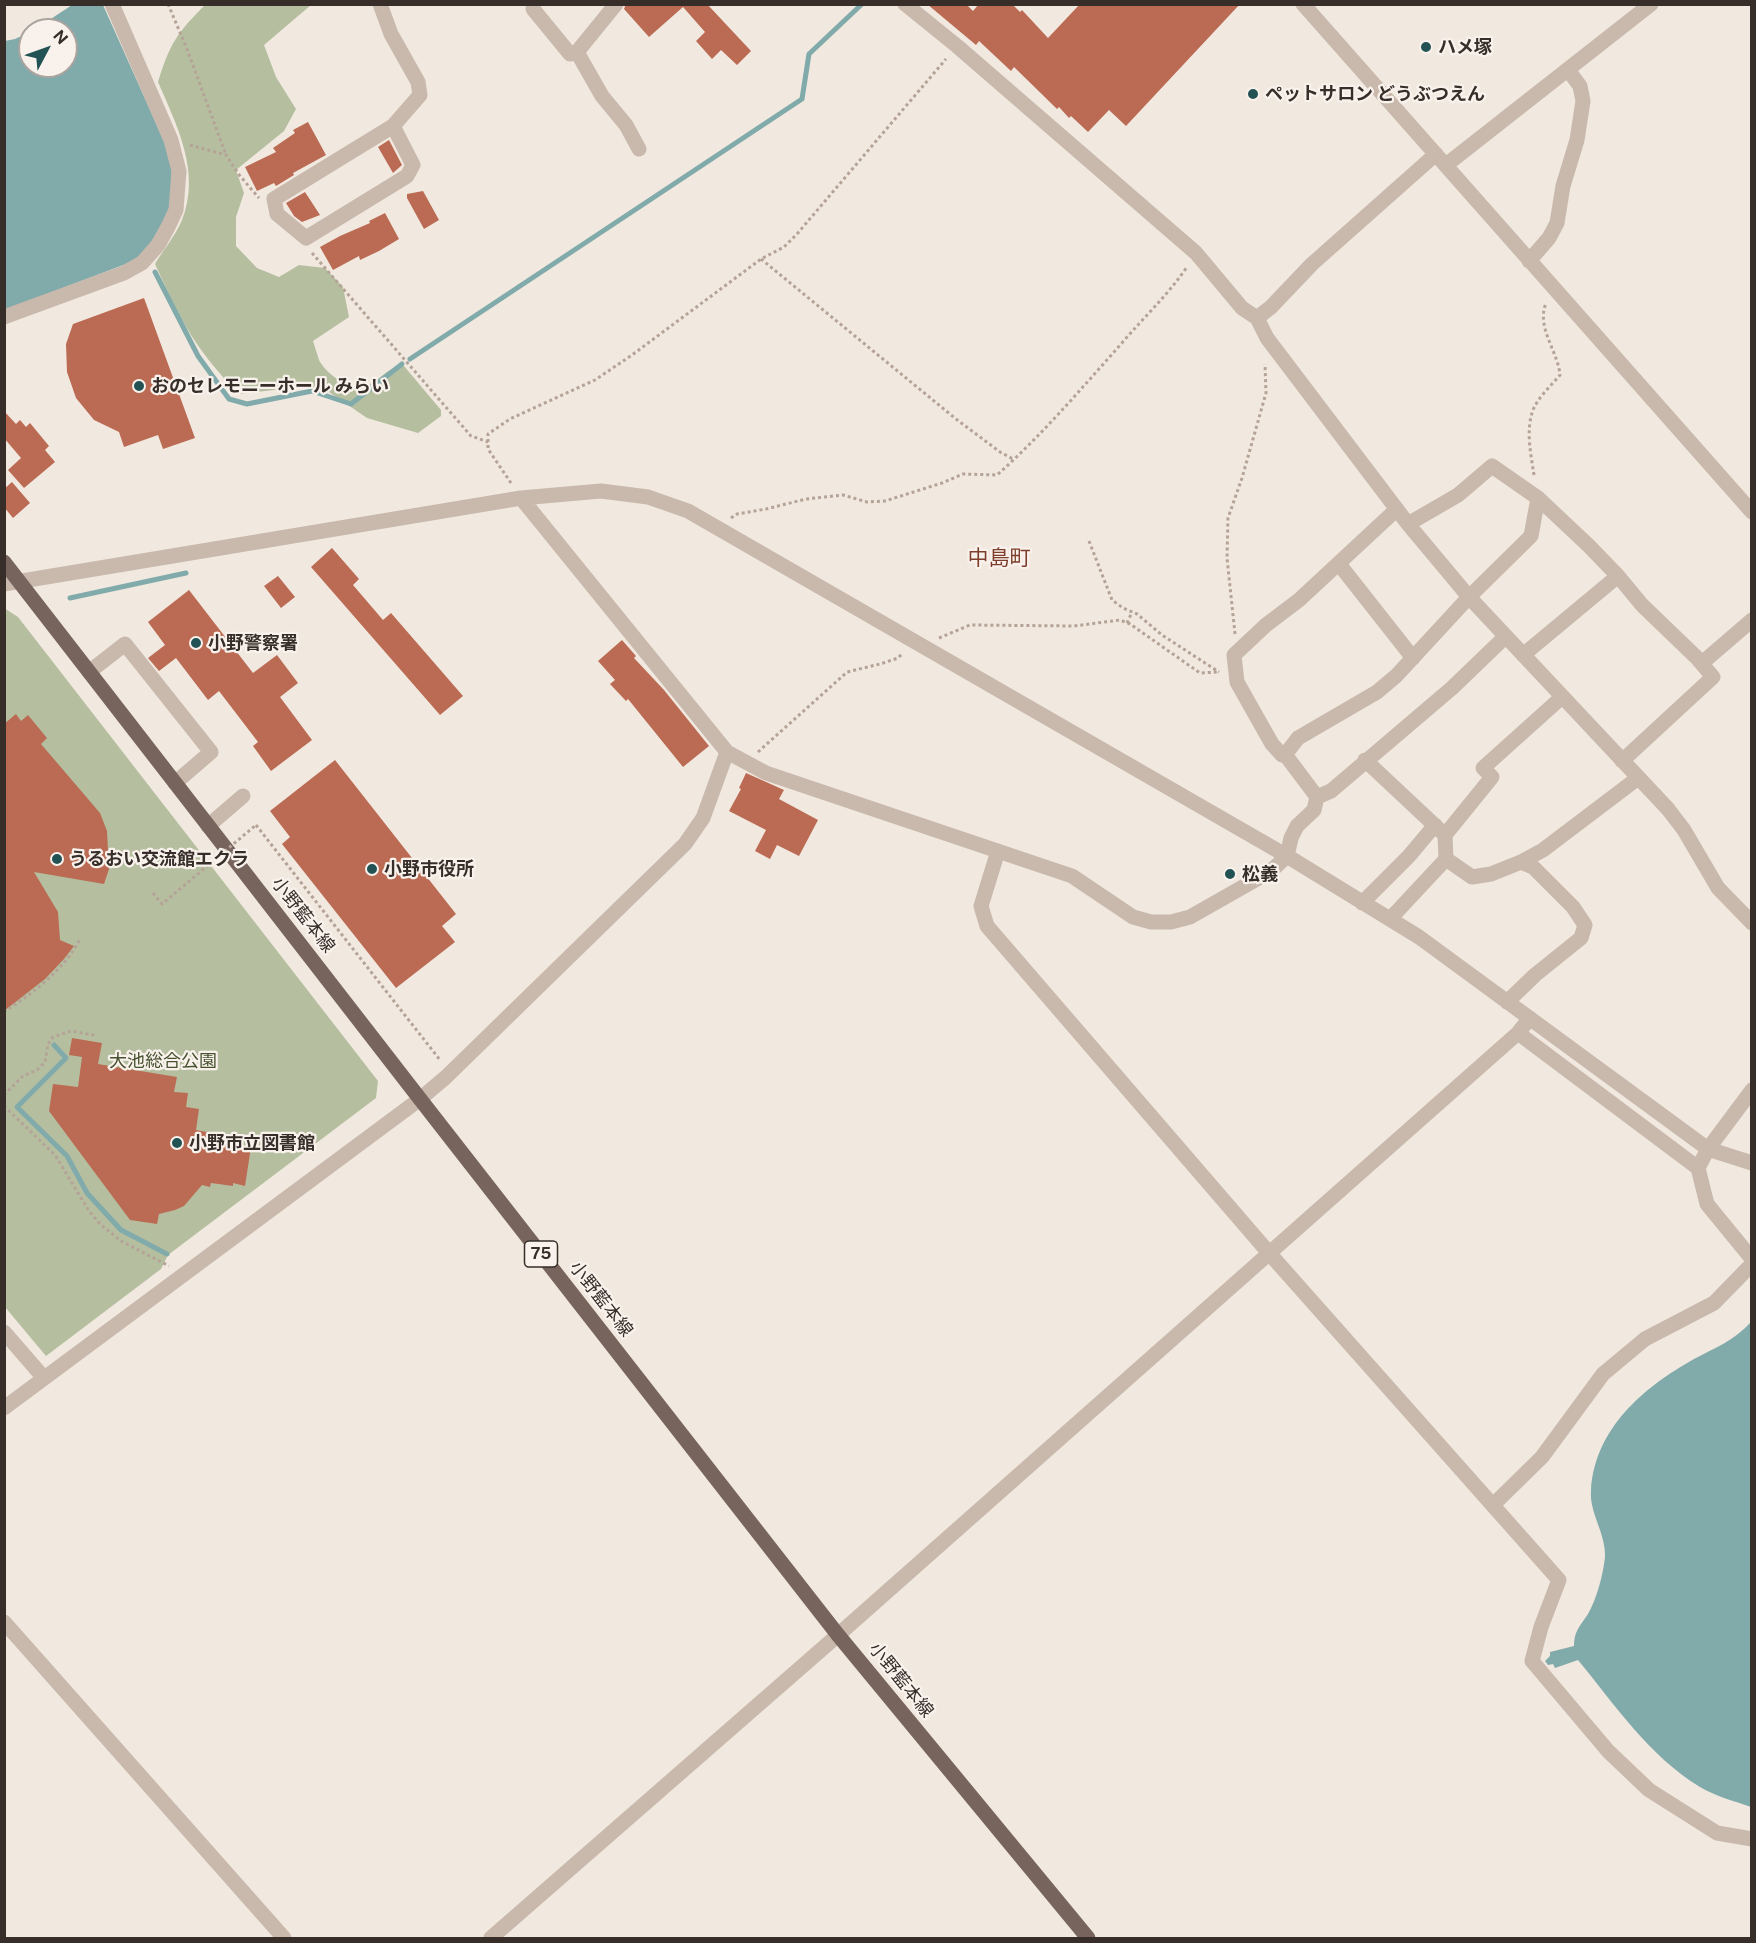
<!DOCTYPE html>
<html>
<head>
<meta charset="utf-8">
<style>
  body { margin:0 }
  #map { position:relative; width:1756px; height:1943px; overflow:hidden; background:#f1e8df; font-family:"Public Sans",sans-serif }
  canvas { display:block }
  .frame { position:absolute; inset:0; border:6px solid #372e2a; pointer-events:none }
  .north { position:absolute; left:18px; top:18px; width:60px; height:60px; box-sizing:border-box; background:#f9f2ec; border:2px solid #aba49e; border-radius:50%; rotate:49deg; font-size:16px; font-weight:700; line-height:24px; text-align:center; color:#372e2a }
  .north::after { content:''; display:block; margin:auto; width:21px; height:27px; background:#235255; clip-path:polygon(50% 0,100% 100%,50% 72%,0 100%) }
</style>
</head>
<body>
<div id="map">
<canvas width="1756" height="1943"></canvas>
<div class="frame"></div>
<div class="north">N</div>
</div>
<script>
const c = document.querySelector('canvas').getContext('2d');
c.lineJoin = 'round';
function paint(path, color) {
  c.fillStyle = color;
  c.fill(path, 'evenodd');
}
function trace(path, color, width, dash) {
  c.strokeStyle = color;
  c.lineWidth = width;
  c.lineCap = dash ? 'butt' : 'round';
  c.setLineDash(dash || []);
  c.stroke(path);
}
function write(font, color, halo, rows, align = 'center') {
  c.font = font + ' "Public Sans","Noto Sans JP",sans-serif';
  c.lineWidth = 4.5;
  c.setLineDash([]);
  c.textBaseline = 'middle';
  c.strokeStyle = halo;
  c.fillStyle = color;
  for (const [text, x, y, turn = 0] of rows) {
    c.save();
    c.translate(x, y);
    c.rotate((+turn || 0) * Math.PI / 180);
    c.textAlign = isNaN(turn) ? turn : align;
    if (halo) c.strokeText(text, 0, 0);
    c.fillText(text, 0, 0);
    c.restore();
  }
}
const green = new Path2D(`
  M 205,5 L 311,5 L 264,45 L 276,77 L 296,109 L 284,131 L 236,170 L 244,193 L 236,217 L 236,246 L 257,268 L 279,277 L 299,265 L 325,268 L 343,287 L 349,317 L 313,341 C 315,347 317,354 319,360 C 327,375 350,391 367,385 C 382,380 386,367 404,366 L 441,410 L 441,416 L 418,433 L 367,418 L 329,392 L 309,386 L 238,394 C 222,376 204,356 191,335 C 177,312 166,288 155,264 C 163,250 176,235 182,220 C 201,172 177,126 158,82 C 170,43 177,33 205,5 Z
  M 4,608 L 18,617 L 378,1081 L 376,1098 L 168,1255 L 161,1269 L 46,1356 L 5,1307 Z`);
const water = new Path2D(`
  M 72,5 L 103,5 L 172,159 L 171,209 L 158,232 L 139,259 L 5,310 L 5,41 L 15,39 L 30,32 L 30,66 L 66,66 L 66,30 L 34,30 Z
  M 1751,1322 L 1751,1807 C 1734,1801 1715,1796 1700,1787 C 1649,1756 1615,1705 1578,1660 L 1555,1668 L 1553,1664 L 1548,1665 L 1545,1661 L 1550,1656 L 1550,1652 L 1574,1646 C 1574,1631 1580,1626 1588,1614 C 1597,1598 1603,1575 1605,1557 C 1606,1533 1589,1513 1591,1490 C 1595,1428 1644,1387 1694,1359 C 1715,1348 1735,1340 1751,1322 Z`);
const stream = new Path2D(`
  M 155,272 L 198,356 L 229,399 L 247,404 L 312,391 L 351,404 L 402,364
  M 410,359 L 802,99 L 809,54 L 862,4
  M 70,598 L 186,573
  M 54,1045 L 66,1058 L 17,1107 L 67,1156 L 87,1193 L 121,1230 L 167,1254`);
const building = new Path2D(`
  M 626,4 L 707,4 L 751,51 L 737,65 L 721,50 L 712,59 L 696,41 L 705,32 L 683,7 L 649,37 L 624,9 Z
  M 927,4 L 966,4 L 973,11 L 979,4 L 1012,4 L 1020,12 L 1022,10 L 1048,38 L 1080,4 L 1240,4 L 1126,126 L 1109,110 L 1088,132 L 1071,116 L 1069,118 L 1059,107 L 1057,109 L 1014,67 L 1011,71 L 979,41 L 976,45 Z
  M 308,122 L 326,155 L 293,173 L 294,175 L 276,186 L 274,183 L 257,191 L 245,167 L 276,152 L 273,148 L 295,133 L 293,130 Z
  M 389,140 L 402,165 L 393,173 L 378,147 Z
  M 423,191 L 439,220 L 424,229 L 407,198 L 407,194 Z
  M 305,192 L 320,215 L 302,222 L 294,216 L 286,203 Z
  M 385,213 L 399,239 L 379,251 L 360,260 L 359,256 L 333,270 L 320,247 L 340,236 L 370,223 L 369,221 Z
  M 144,298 L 195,438 L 163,449 L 158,435 L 124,447 L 119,432 L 94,420 L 76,398 L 67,372 L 66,344 L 73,324 Z
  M 4,411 L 16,424 L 20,420 L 26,427 L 30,423 L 49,446 L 45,450 L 55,462 L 24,488 L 8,470 L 21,458 L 4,438 Z
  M 12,482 L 30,503 L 13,518 L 4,507 L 4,489 Z
  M 332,548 L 359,579 L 353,585 L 383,620 L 391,613 L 463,696 L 440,715 L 311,567 Z
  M 278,576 L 295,597 L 281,608 L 264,586 Z
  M 189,590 L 253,673 L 277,655 L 298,683 L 280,697 L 312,740 L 271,771 L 253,746 L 258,742 L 219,691 L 208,700 L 176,658 L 159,671 L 148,658 L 165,645 L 148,622 Z
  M 622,640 L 636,656 L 634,658 L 664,690 L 709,746 L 683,767 L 628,699 L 626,701 L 610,684 L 615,680 L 598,661 Z
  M 16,714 L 21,721 L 28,715 L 47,738 L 41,744 L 100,813 L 107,831 L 109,869 L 104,884 L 34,872 L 58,912 L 60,940 L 74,946 L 64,959 L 45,979 L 4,1011 L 4,724 Z
  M 335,760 L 456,914 L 442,926 L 455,942 L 396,988 L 282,844 L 290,837 L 270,811 Z
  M 746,773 L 784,790 L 779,799 L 818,820 L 799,856 L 777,845 L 770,859 L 755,851 L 766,830 L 729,811 L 741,789 L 739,788 Z
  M 72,1038 L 102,1043 L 98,1064 L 177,1077 L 174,1092 L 188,1093 L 186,1107 L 199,1109 L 196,1130 L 218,1134 L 217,1141 L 251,1147 L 245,1186 L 233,1183 L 233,1186 L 211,1183 L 210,1187 L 202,1185 L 184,1206 L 175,1210 L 159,1214 L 157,1224 L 130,1220 L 49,1111 L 53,1084 L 78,1087 L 82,1057 L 69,1055 Z`);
const path = new Path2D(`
  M 168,4 L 187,49 L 226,155
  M 190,145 L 226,155 L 240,176 L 259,198
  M 312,253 L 471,436 L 488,442
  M 761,259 L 956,419 L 1000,452 L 1013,459
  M 1534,475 C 1531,455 1526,433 1532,413 C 1536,399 1551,386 1560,375 C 1558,351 1536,328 1546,303
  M 511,483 L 488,449 L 488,434 L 510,419 L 595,380 L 632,355 L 761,259 L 784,247 L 797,234 L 946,59
  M 731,518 L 737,514 L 766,509 L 806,499 L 843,495 L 867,502 L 885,501 L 942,483 L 963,474 L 997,475 C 1042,435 1081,389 1121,344 C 1144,317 1167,296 1187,267
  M 1089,541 L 1112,600 L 1123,608 L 1137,614 L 1162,635 L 1219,672
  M 1127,623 L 1132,612
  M 1235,634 L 1227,558 L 1228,518 L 1242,478 L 1266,393 L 1265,364
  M 939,638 L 970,625 L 1074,626 L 1120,620 L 1130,624 L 1200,673 L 1219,672
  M 758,752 L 847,672 L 880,664 L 898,658 L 903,653
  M 256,825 L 440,1060
  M 4,1012 C 32,994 65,969 80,939
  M 4,1095 L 23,1076 L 37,1070 L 45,1062 L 48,1044 L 53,1037 L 71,1031 L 93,1035 L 94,1032
  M 4,1106 L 55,1155 L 89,1211 L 100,1224 L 121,1241 L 169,1266`);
const minor = new Path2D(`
  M 380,4 L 391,34 L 418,82 L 420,95 L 393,126 L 413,165 L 407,176 L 306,238 L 277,214 L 274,199 L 393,126
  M 905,4 L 957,46 L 1196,253 L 1242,308 L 1257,318 L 1271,307 L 1312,264 L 1436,154
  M 1303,4 L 1752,512
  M 533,9 L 570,54 L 577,52 L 602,96 L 626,125 L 639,149
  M 577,52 L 616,4
  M 1446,165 L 1651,4
  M 1529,261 L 1549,238 L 1557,223 L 1563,186 L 1577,140 L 1583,101 L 1580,86 L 1568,70
  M 4,317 L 124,273 L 142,263 L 158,245 L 168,227 L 176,210 L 179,171 L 171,140 L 112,4
  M 1257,318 L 1267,338 L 1408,524 L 1469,597 L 1668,809 L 1684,830 L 1718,888 L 1752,923
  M 521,498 L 727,752 L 766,773 L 1072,876 L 1133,917 L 1151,922 L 1171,922 L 1190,917 L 1271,871 L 1287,856 L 1291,838 L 1297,826 L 1314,810 L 1317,797 L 1284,753
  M 1397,509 L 1299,600 L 1266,625 L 1234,655 L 1237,682 L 1272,744 L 1282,755 L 1288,751 L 1298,738 L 1377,692 L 1396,676 L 1469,597 L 1531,536 L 1538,498
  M 1408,524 L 1458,495 L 1492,466 L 1538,498 L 1589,546 L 1618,576 L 1642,605 L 1696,657 L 1713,677 L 1622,761
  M 1339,564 L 1413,658
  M 4,584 L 521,498 L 601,491 L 648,497 L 688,511 L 1287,856 L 1419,937 L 1708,1149 L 1752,1163
  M 1523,655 L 1618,576
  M 1702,663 L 1752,620
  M 89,672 L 125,644 L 211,752 L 175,783
  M 1365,760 L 1445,835 L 1446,859
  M 1317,797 L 1331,791 L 1452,688 L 1505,637
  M 208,826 L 243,796
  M 1445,835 L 1492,777 L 1483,768 L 1562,697
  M 998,851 L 981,906 L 987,926 L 1269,1253 L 1559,1580 L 1541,1627 L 1532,1661 L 1608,1751 L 1649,1790 L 1717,1833 L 1752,1839
  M 1521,862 L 1543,850 L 1638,778
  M 1362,903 L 1409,856 L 1435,825
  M 1390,919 L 1446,859 L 1472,877 L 1491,874 L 1521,862 L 1533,867 L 1573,907 L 1585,925 L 1581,938 L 1535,975 L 1507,1002
  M 1518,1033 L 1698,1168
  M 1752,1090 L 1708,1149 L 1698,1168 L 1707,1204 L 1752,1259
  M 4,1332 L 44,1378
  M 4,1408 L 420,1099 L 446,1077 L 685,844 L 703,818 L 727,752
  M 1493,1505 L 1542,1457 L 1603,1374 L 1645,1339 L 1714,1303 L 1752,1264
  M 4,1622 L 284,1938
  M 491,1938 L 838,1635 L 1518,1033 L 1530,1018`);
const major = new Path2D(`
  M 4,562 L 420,1099 L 838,1635 L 1088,1938`);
const pathBridge = new Path2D(`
  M 153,893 L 162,904 L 256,825`);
const markers = [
  [1426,47,6,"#235255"],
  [1253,94,6,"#235255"],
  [139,386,6,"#235255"],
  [196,643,6,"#235255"],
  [57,859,6,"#235255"],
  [372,869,6,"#235255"],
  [1230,874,6,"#235255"],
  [177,1143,6,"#235255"]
];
const shields = [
  [541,1254,33]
];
const shieldNames = [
  ["75",541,1254]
];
const poiNames = [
  ["ハメ塚",1438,47],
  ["ペットサロン どうぶつえん",1265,94],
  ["おのセレモニーホール みらい",151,386],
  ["小野警察署",208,643],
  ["うるおい交流館エクラ",69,859],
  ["小野市役所",384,869],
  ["松義",1242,874],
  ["小野市立図書館",189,1143]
];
const streetNames = [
  ["小野藍本線",303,915,52],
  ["小野藍本線",601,1299,52],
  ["小野藍本線",901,1680,51]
];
const parkNames = [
  ["大池総合公園",163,1061]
];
const quarterNames = [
  ["中島町",999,559]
];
paint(green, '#b5bfa0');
paint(water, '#81aaab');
trace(stream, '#81aaab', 5);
paint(building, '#bb6b53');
trace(path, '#b4a396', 3, [3, 3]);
trace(minor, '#c8b9ac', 15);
trace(major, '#77655d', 15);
trace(pathBridge, '#b4a396', 3, [3, 3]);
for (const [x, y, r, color] of markers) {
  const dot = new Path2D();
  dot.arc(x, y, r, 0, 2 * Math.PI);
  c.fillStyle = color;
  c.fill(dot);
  trace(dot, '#f9f2ec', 2);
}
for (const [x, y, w] of shields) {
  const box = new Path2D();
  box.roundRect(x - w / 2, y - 13, w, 26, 4.5);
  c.fillStyle = '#f9f2ec';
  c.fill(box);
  trace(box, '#372e2a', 1.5);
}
write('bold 16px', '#372e2a', null, shieldNames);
write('bold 18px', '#372e2a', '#f9f2ec', poiNames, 'left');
write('18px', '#372e2a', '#f9f2ec', streetNames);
write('18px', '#475330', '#f9f2ec', parkNames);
write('21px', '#7e3e2b', '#f9f2ec', quarterNames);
</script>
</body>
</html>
